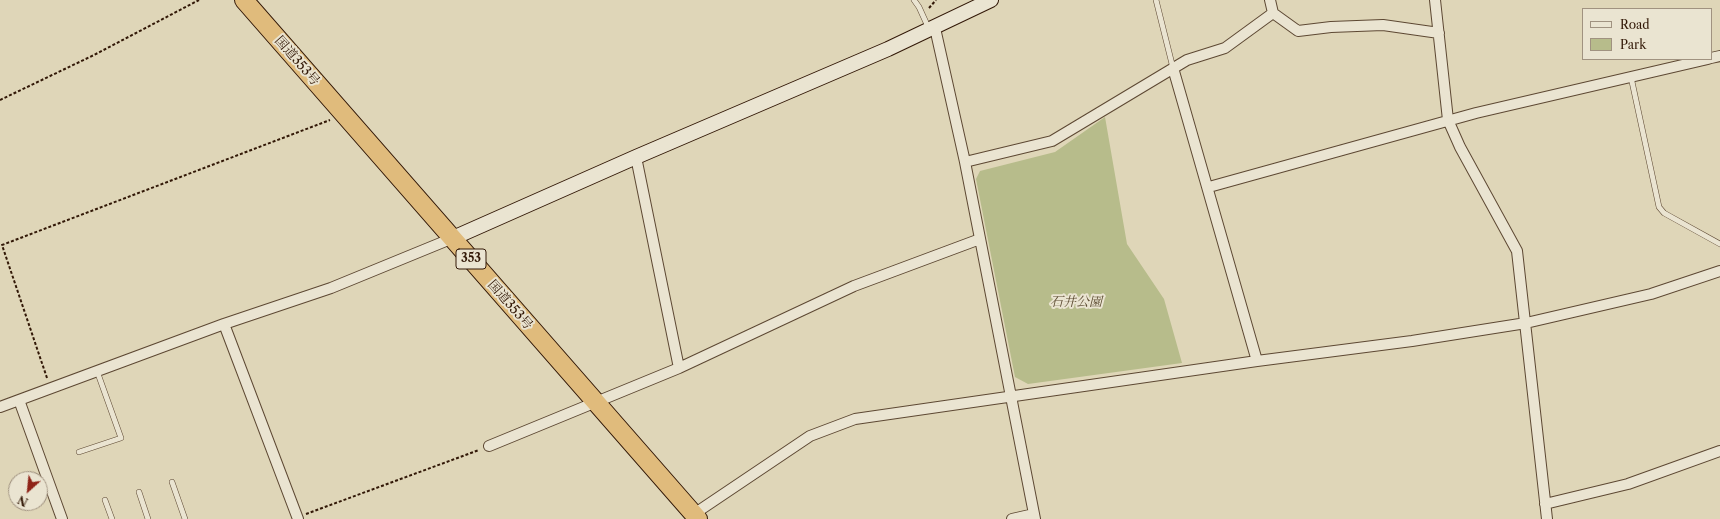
<!DOCTYPE html>
<html>
<head>
<meta charset="utf-8">
<style>
  body { margin:0 }
  #map { position:relative; width:1720px; height:519px; overflow:hidden; background:#dfd6b8; font-family:"Libre Caslon Text",serif }
  canvas { display:block }
  .legend { position:absolute; left:1582px; top:8px; width:130px; height:52px; box-sizing:border-box; background:#eae4d1; border:1px solid #a09280; margin:0; padding:5px 7px; list-style:none; font-size:12px; color:#321807 }
  .legend li { display:flex; align-items:center; gap:8px; height:20px }
  .legend b { width:20px; border:1px solid #a09280 }
  .north { position:absolute; left:8px; top:471px; width:40px; height:40px; box-sizing:border-box; background:#eae4d1; border:1px solid #a09280; border-radius:50%; rotate:207deg; font-size:11px; font-weight:700; line-height:16px; text-align:center; color:#321807 }
  .north::after { content:''; display:block; margin:auto; width:14px; height:18px; background:#8f2418; clip-path:polygon(50% 0,100% 100%,50% 72%,0 100%) }
</style>
</head>
<body>
<div id="map">
<canvas width="1720" height="519"></canvas>
<ul class="legend">
<li><b style="height:5px;background:#eae4d1"></b>Road</li>
<li><b style="height:11px;background:#b7bc8b"></b>Park</li>
</ul>
<div class="north">N</div>
</div>
<script>
const c = document.querySelector('canvas').getContext('2d');
c.lineJoin = 'round';
function paint(path, color) {
  c.fillStyle = color;
  c.fill(path, 'evenodd');
}
function trace(path, color, width, dash) {
  c.strokeStyle = color;
  c.lineWidth = width;
  c.lineCap = dash ? 'butt' : 'round';
  c.setLineDash(dash || []);
  c.stroke(path);
}
function write(font, color, halo, rows, align = 'center') {
  c.font = font + ' "Libre Caslon Text","Noto Serif JP",serif';
  c.lineWidth = 4;
  c.setLineDash([]);
  c.textBaseline = 'middle';
  c.strokeStyle = halo;
  c.fillStyle = color;
  for (const [text, x, y, turn = 0] of rows) {
    c.save();
    c.translate(x, y);
    c.rotate((+turn || 0) * Math.PI / 180);
    c.textAlign = isNaN(turn) ? turn : align;
    if (halo) c.strokeText(text, 0, 0);
    c.fillText(text, 0, 0);
    c.restore();
  }
}
const green = new Path2D(`
  M 1105,117 L 1127,244 L 1164,299 L 1182,363 L 1028,384 L 1015,377 L 976,179 L 980,171 L 1055,152 Z`);
const path = new Path2D(`
  M 929,8 L 936,0
  M 0,100 L 94,55 L 199,0
  M 47,378 L 2,245 L 330,120
  M 306,514 L 479,450`);
const lane = new Path2D(`
  M 914,0 L 919,7 L 929,29
  M 1156,0 L 1173,68
  M 1631,77 L 1659,207 L 1664,213 L 1720,244
  M 79,452 L 121,438 L 97,371
  M 172,482 L 185,519
  M 139,492 L 148,519
  M 105,500 L 112,519`);
const street = new Path2D(`
  M 1270,0 L 1273,13 L 1298,31 L 1331,27 L 1383,25 L 1439,33
  M 1435,0 L 1448,120 L 1460,147 L 1517,251 L 1547,519
  M 935,28 L 965,162 L 1035,519
  M 1711,58 L 1720,56
  M 1173,68 L 1257,361
  M 636,157 L 679,368
  M 965,162 L 1052,141 L 1187,60 L 1225,48 L 1273,13
  M 1209,187 L 1476,113 L 1708,59
  M 224,324 L 298,519
  M 19,400 L 62,519
  M 0,407 L 224,324 L 331,288 L 453,238
  M 489,446 L 679,368 L 854,286 L 980,239
  M 1545,504 L 1628,484 L 1720,451
  M 694,514 L 810,436 L 855,419 L 1257,361 L 1412,341 L 1526,323 L 1651,294 L 1720,271
  M 1012,519 L 1034,514`);
const secondary = new Path2D(`
  M 453,238 L 636,157 L 888,49 L 991,0`);
const highway = new Path2D(`
  M 244,0 L 698,519`);
const shields = [
  [471,259,30]
];
const shieldNames = [
  ["353",471,259]
];
const streetNames = [
  ["国道353号",297,61,49],
  ["国道353号",510,305,49]
];
const parkNames = [
  ["石井公園",1076,302]
];
paint(green, '#b7bc8b');
trace(lane, '#5d4833', 6);
trace(street, '#5d4833', 12);
trace(secondary, '#321807', 16);
trace(highway, '#321807', 20);
trace(path, '#321807', 2, [3, 2]);
trace(lane, '#eae4d1', 5);
trace(street, '#eae4d1', 10);
trace(secondary, '#eae4d1', 14);
trace(highway, '#e0bb7c', 18);
for (const [x, y, w] of shields) {
  const box = new Path2D();
  box.roundRect(x - w / 2, y - 10, w, 20, 3);
  c.fillStyle = '#eae4d1';
  c.fill(box);
  trace(box, '#321807', 1);
}
write('bold 12px', '#321807', null, shieldNames);
write('13px', '#321807', '#eae4d1', streetNames);
write('italic 13px', '#5a492f', '#eae4d1', parkNames);
</script>
</body>
</html>
